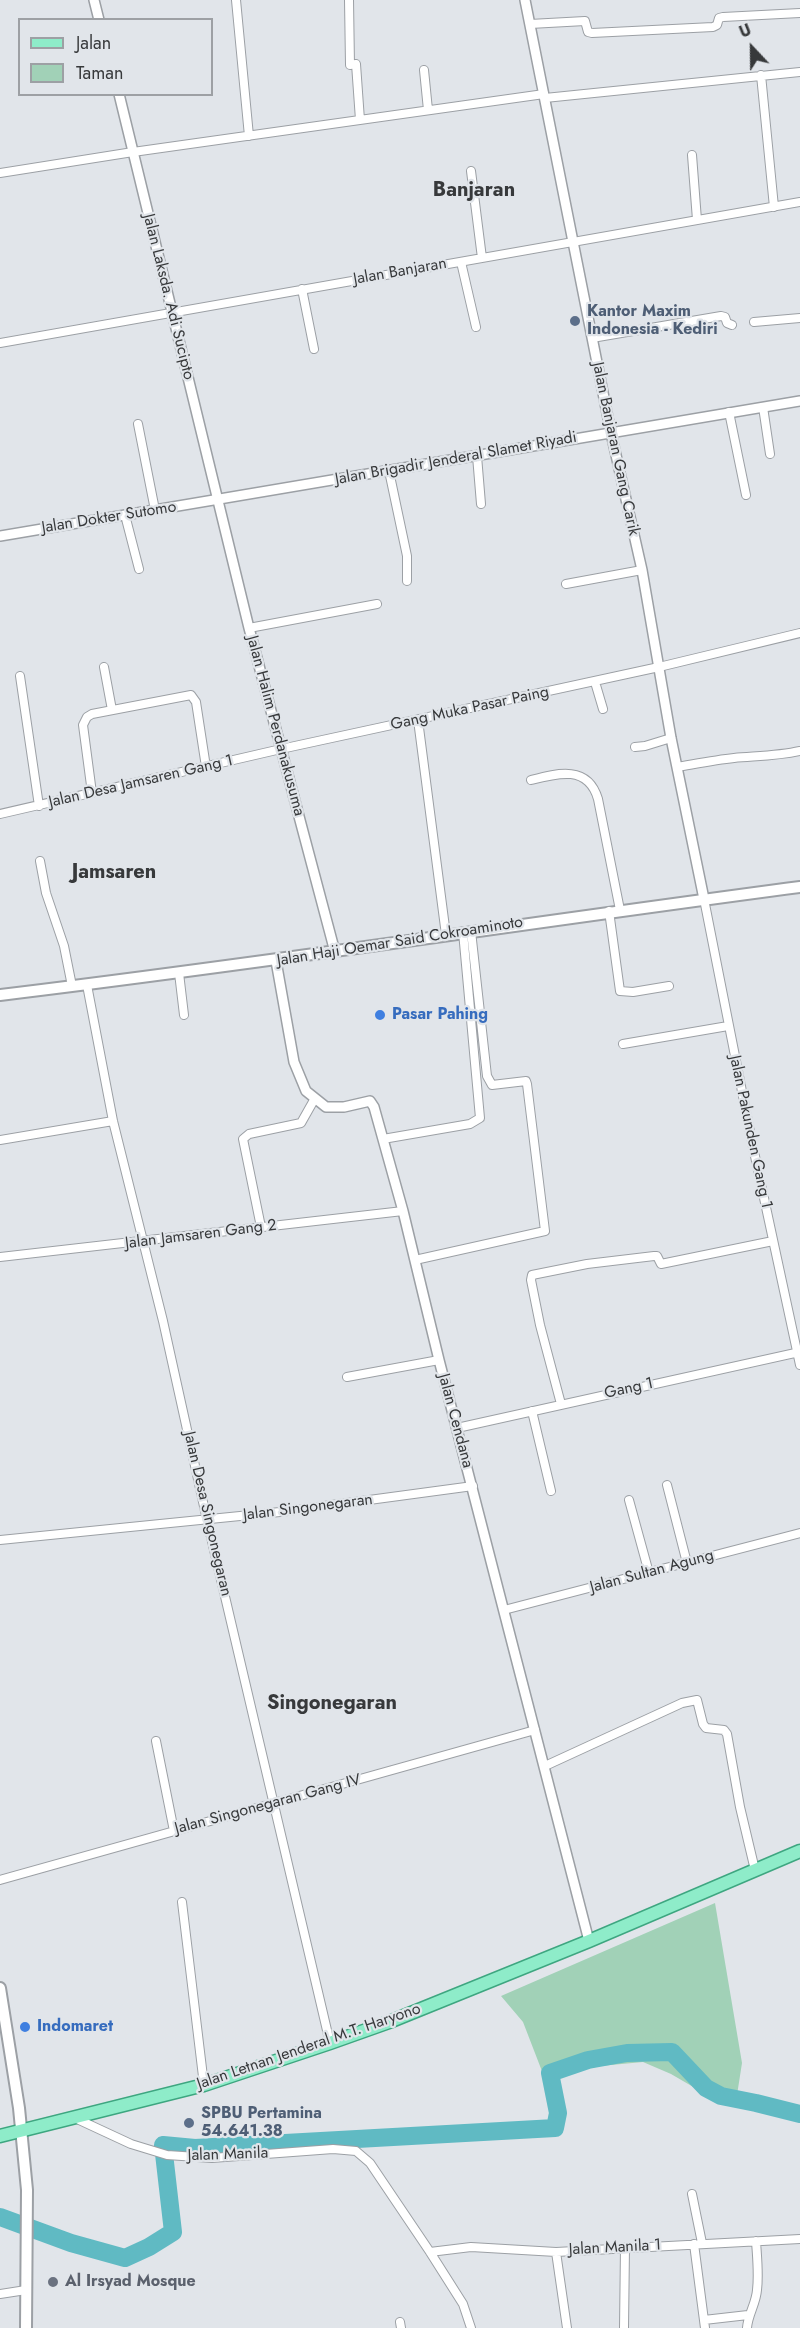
<!DOCTYPE html>
<html>
<head>
<meta charset="utf-8">
<style>
  body { margin:0 }
  #map { position:relative; width:800px; height:2328px; overflow:hidden; background:#e1e5ea; font-family:Jost,sans-serif }
  canvas { display:block }
  .legend { position:absolute; left:18px; top:18px; width:195px; height:78px; box-sizing:border-box; background:#e1e5ea; border:2px solid #9da0a4; margin:0; padding:8px 10px; list-style:none; font-size:18px; color:#37393b }
  .legend li { display:flex; align-items:center; gap:12px; height:30px }
  .legend b { width:30px; border:2px solid #9da0a4 }
  .north { position:absolute; left:722px; top:18px; width:60px; height:60px; -webkit-text-stroke:4px #e1e5ea; paint-order:stroke; rotate:338deg; font-size:16px; font-weight:700; line-height:24px; text-align:center; color:#37393b }
  .north::after { content:''; display:block; margin:auto; width:21px; height:27px; background:#37393b; clip-path:polygon(50% 0,100% 100%,50% 72%,0 100%) }
</style>
</head>
<body>
<div id="map">
<canvas width="800" height="2328"></canvas>
<ul class="legend">
<li><b style="height:8px;background:#8eecc9"></b>Jalan</li>
<li><b style="height:16px;background:#a1d1b7"></b>Taman</li>
</ul>
<div class="north">U</div>
</div>
<script>
const c = document.querySelector('canvas').getContext('2d');
c.lineJoin = 'round';
function paint(path, color) {
  c.fillStyle = color;
  c.fill(path, 'evenodd');
}
function trace(path, color, width, dash) {
  c.strokeStyle = color;
  c.lineWidth = width;
  c.lineCap = dash ? 'butt' : 'round';
  c.setLineDash(dash || []);
  c.stroke(path);
}
function write(font, color, halo, rows, align = 'center') {
  c.font = font + ' Jost,sans-serif';
  c.lineWidth = 4.5;
  c.setLineDash([]);
  c.textBaseline = 'middle';
  c.strokeStyle = halo;
  c.fillStyle = color;
  for (const [text, x, y, turn = 0] of rows) {
    c.save();
    c.translate(x, y);
    c.rotate((+turn || 0) * Math.PI / 180);
    c.textAlign = isNaN(turn) ? turn : align;
    if (halo) c.strokeText(text, 0, 0);
    c.fillText(text, 0, 0);
    c.restore();
  }
}
const green = new Path2D(`
  M 715,1903 L 742,2063 L 737,2095 L 695,2088 L 671,2074 L 643,2062 L 600,2066 L 545,2079 L 523,2022 L 501,1996 Z`);
const river = new Path2D(`
  M 0,2217 L 71,2243 L 125,2258 L 149,2247 L 173,2232 L 163,2145 L 195,2148 L 555,2128 L 558,2113 L 550,2073 L 588,2060 L 627,2053 L 672,2052 L 706,2088 L 721,2096 L 756,2103 L 800,2114`);
const minor = new Path2D(`
  M 236,0 L 249,136
  M 349,0 L 350,65 L 356,64 L 360,120
  M 530,24 L 585,21 L 588,32 L 592,33 L 713,27 L 717,25 L 719,18 L 723,17 L 800,13
  M 424,70 L 428,110
  M 761,75 L 774,207
  M 545,98 L 800,72
  M 692,155 L 697,220
  M 471,171 L 482,258
  M 0,173 L 133,152 L 544,94
  M 461,262 L 476,327
  M 302,289 L 314,349
  M 754,322 L 800,318
  M 592,338 L 721,316 L 725,317 L 727,323 L 732,325
  M 0,343 L 800,202
  M 763,407 L 770,454
  M 729,412 L 746,495
  M 138,424 L 155,510
  M 477,456 L 481,504
  M 389,471 L 407,556 L 407,581
  M 125,515 L 139,569
  M 566,584 L 642,570
  M 249,628 L 377,604
  M 104,667 L 112,710
  M 20,676 L 39,806
  M 595,682 L 603,709
  M 418,720 L 446,935
  M 635,747 L 645,746 L 671,738
  M 677,767 C 695,764 715,760 734,758 C 756,756 778,756 800,751
  M 531,780 C 558,773 588,765 598,799 L 620,910
  M 92,793 L 83,725 L 87,717 L 92,714 L 191,695 L 196,702 L 206,767
  M 0,814 L 281,749 L 659,667 L 800,633
  M 40,861 L 46,893 L 64,946 L 72,986
  M 704,899 L 753,1147 L 800,1365
  M 609,911 L 620,991 L 633,992 L 669,986
  M 179,973 L 184,1015
  M 87,985 L 113,1121 L 163,1321 L 207,1520 L 330,2043
  M 623,1044 L 728,1026
  M 383,1139 L 470,1124 L 480,1118 L 463,932
  M 0,1140 L 113,1121
  M 261,1227 L 243,1139 L 249,1134 L 301,1123 L 314,1100
  M 0,1257 L 403,1211
  M 415,1260 L 545,1231 L 527,1084 L 526,1081 L 492,1085 L 487,1076 L 471,931
  M 347,1377 L 439,1360
  M 561,1404 L 540,1325 L 531,1280 L 532,1275 L 587,1264 L 654,1256 L 657,1256 L 661,1264 L 773,1241
  M 532,1411 L 551,1491
  M 457,1428 L 800,1352
  M 667,1485 L 687,1563
  M 629,1500 L 649,1573
  M 0,1540 L 280,1512 L 473,1486
  M 504,1610 L 800,1533
  M 156,1741 L 174,1831
  M 545,1766 L 682,1703 L 697,1700 L 703,1724 L 706,1728 L 724,1730 L 727,1734 L 740,1807 L 755,1870
  M 0,1880 L 535,1730
  M 182,1902 L 204,2085
  M 75,2118 L 131,2144 L 167,2155 L 212,2158 L 333,2149 L 356,2151 L 370,2163 L 430,2252 L 463,2304 L 471,2328
  M 692,2194 L 702,2243
  M 694,2244 L 705,2328
  M 430,2252 L 471,2247 L 556,2252 L 800,2239
  M 556,2252 L 567,2328
  M 0,2294 L 26,2290
  M 704,2320 L 748,2315
  M 400,2322 L 401,2328
  M 624,2328 L 625,2247
  M 747,2328 C 748,2314 756,2304 757,2290 C 759,2274 757,2257 756,2241`);
const tertiary = new Path2D(`
  M 94,0 L 99,20
  M 525,0 L 611,433 L 642,570 L 671,738 L 704,899
  M 119,94 L 249,628 L 335,952
  M 0,536 L 800,401
  M 276,961 L 294,1062 L 306,1091 L 326,1107 L 344,1107 L 370,1101 L 374,1107 L 403,1211 L 439,1360 L 589,1941`);
const secondary = new Path2D(`
  M 0,995 C 267,963 533,922 800,887
  M 0,1988 L 19,2108 L 27,2190 L 26,2328`);
const primary = new Path2D(`
  M 0,2136 L 204,2085 L 330,2043 L 389,2022 L 589,1941 L 800,1851`);
const markers = [
  [575,321,6,"#5c6f8a"],
  [380,1015,6,"#3f7fe0"],
  [25,2027,6,"#3f7fe0"],
  [189,2123,6,"#5c6f8a"],
  [53,2282,6,"#6b7280"]
];
const streetNames = [
  ["Jalan Banjaran",400,272,-10],
  ["Jalan Laksda. Adi Sucipto",168,297,76],
  ["Jalan Banjaran Gang Carik",615,449,78],
  ["Jalan Brigadir Jenderal Slamet Riyadi",456,459,-10],
  ["Jalan Dokter Sutomo",109,518,-9],
  ["Gang Muka Pasar Paing",470,709,-12],
  ["Jalan Halim Perdanakusuma",275,726,75],
  ["Jalan Desa Jamsaren Gang 1",141,782,-13],
  ["Jalan Haji Oemar Said Cokroaminoto",400,942,-9],
  ["Jalan Pakunden Gang 1",750,1132,78],
  ["Jalan Jamsaren Gang 2",201,1235,-7],
  ["Gang 1",629,1389,-12],
  ["Jalan Cendana",455,1421,75],
  ["Jalan Singonegaran",308,1508,-7],
  ["Jalan Desa Singonegaran",207,1514,77],
  ["Jalan Sultan Agung",652,1572,-15],
  ["Jalan Singonegaran Gang IV",268,1805,-15],
  ["Jalan Letnan Jenderal M.T. Haryono",309,2047,-19],
  ["Jalan Manila",228,2155,-2],
  ["Jalan Manila 1",615,2248,-3]
];
const serviceNames = [
  ["Kantor Maxim",587,312],
  ["Indonesia - Kediri",587,330],
  ["SPBU Pertamina",201,2114],
  ["54.641.38",201,2132]
];
const shopNames = [
  ["Pasar Pahing",392,1015],
  ["Indomaret",37,2027]
];
const worshipNames = [
  ["Al Irsyad Mosque",65,2282]
];
const quarterNames = [
  ["Banjaran",474,191],
  ["Jamsaren",114,873],
  ["Singonegaran",332,1704]
];
paint(green, '#a1d1b7');
trace(river, '#60bac3', 18);
trace(minor, '#9ca0a5', 10);
trace(tertiary, '#9ca0a5', 12);
trace(secondary, '#9ca0a5', 14);
trace(primary, '#3ea680', 15);
trace(minor, '#fff', 8);
trace(tertiary, '#fff', 9);
trace(secondary, '#fff', 10);
trace(primary, '#8eecc9', 12);
for (const [x, y, r, color] of markers) {
  const dot = new Path2D();
  dot.arc(x, y, r, 0, 2 * Math.PI);
  c.fillStyle = color;
  c.fill(dot);
  trace(dot, '#e1e5ea', 2);
}
write('16px', '#37393b', '#e1e5ea', streetNames);
write('bold 16px', '#4e5e75', '#e1e5ea', serviceNames, 'left');
write('bold 16px', '#366cbe', '#e1e5ea', shopNames, 'left');
write('bold 16px', '#5b616d', '#e1e5ea', worshipNames, 'left');
write('bold 20px', '#37393b', '#e1e5ea', quarterNames);
</script>
</body>
</html>
